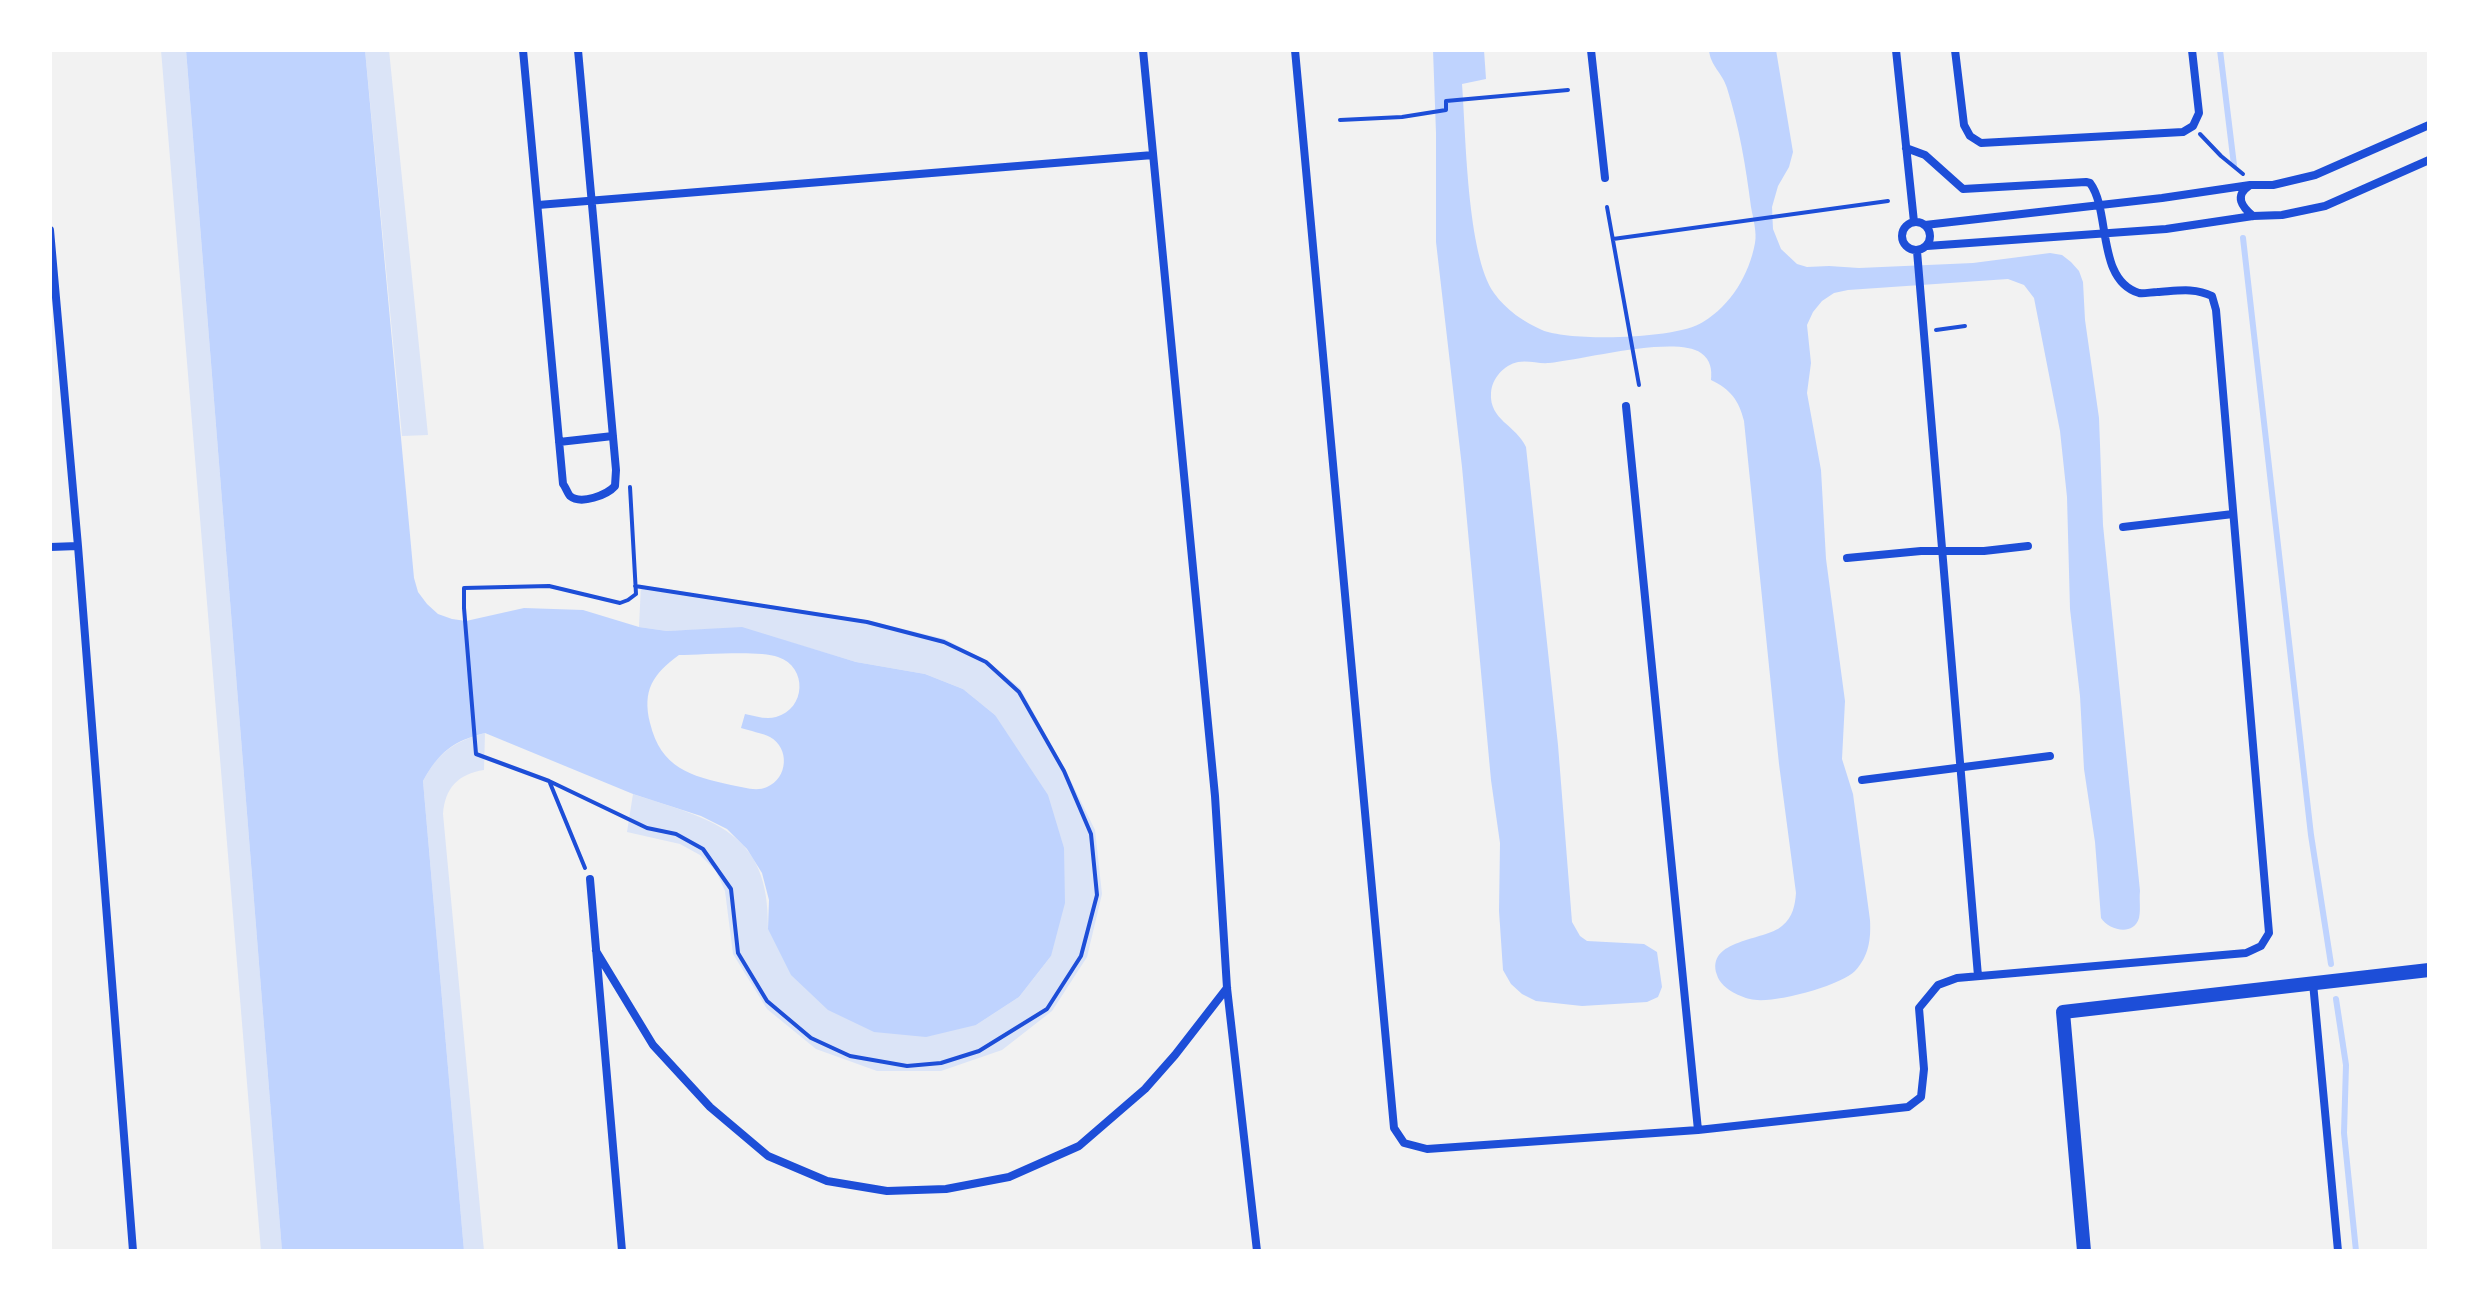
<!DOCTYPE html>
<html>
<head>
<meta charset="utf-8">
<style>
  body { margin:0 }
  #map { position:relative; width:2479px; height:1301px; overflow:hidden; background:#f2f2f2; font-family:Jost,sans-serif }
  canvas { display:block }
  .frame { position:absolute; inset:0; border:52px solid #fff; pointer-events:none }
</style>
</head>
<body>
<div id="map">
<canvas width="2479" height="1301"></canvas>
<div class="frame"></div>
</div>
<script>
const c = document.querySelector('canvas').getContext('2d');
c.lineJoin = 'round';
function paint(path, color) {
  c.fillStyle = color;
  c.fill(path, 'evenodd');
}
function trace(path, color, width, dash) {
  c.strokeStyle = color;
  c.lineWidth = width;
  c.lineCap = dash ? 'butt' : 'round';
  c.setLineDash(dash || []);
  c.stroke(path);
}
const green = new Path2D(`
  M 161,50 L 186,50 L 282,1251 L 261,1251 Z
  M 365,50 L 389,50 L 428,435 L 402,436 Z
  M 641,585 L 866,620 L 945,639 L 985,660 L 1020,688 L 1067,773 L 1095,830 L 1102,894 L 1087,957 L 1052,1011 L 1002,1050 L 941,1071 L 877,1071 L 816,1049 L 767,1009 L 733,954 L 725,891 L 716,871 L 700,855 L 680,844 L 627,832 L 633,794 C 712,820 770,830 768,929 L 976,1025 L 1019,997 L 1051,956 L 995,715 L 963,689 L 925,674 L 856,662 L 742,628 L 667,631 L 639,627 Z
  M 485,733 L 484,770 C 458,774 445,788 443,814 L 484,1251 L 464,1251 L 423,781 C 439,752 453,742 485,733 Z`);
const water = new Path2D(`
  M 186,50 L 365,50 L 414,578 L 418,592 L 427,604 L 438,614 L 452,619 L 466,621 L 524,608 L 583,610 L 639,627 L 667,631 L 742,627 L 856,662 L 925,674 L 963,689 L 995,715 L 1048,795 L 1064,848 L 1065,903 L 1051,956 L 1019,997 L 976,1025 L 926,1037 L 874,1032 L 828,1010 L 791,975 L 768,929 L 769,900 L 762,873 L 747,849 L 727,829 L 701,816 L 633,794 L 485,733 C 453,741 439,752 423,781 L 464,1251 L 282,1251 ZM 679,655 C 702,655 759,650 778,657 C 808,667 806,709 776,717 C 766,720 755,716 745,714 L 741,728 C 750,731 762,733 770,737 C 790,748 788,778 767,787 C 756,792 743,787 731,785 C 690,776 661,768 650,723 C 642,690 653,674 679,655 Z
  M 1433,50 L 1484,50 L 1486,79 L 1462,84 C 1466,136 1467,254 1494,293 C 1506,310 1524,322 1542,330 C 1571,342 1678,339 1703,322 C 1731,305 1749,275 1755,243 C 1757,232 1753,218 1751,207 C 1746,167 1739,126 1727,88 C 1723,74 1710,65 1709,50 L 1776,50 L 1793,152 L 1789,167 L 1778,186 L 1772,207 L 1773,229 L 1781,249 L 1797,264 L 1807,267 L 1829,266 L 1859,268 L 1973,263 L 2050,253 L 2062,255 L 2071,262 L 2079,271 L 2083,282 L 2085,320 L 2099,418 L 2103,525 L 2140,891 C 2139,899 2141,910 2139,918 C 2133,937 2109,930 2101,918 L 2095,842 L 2084,769 L 2080,696 L 2070,609 L 2067,497 L 2060,431 L 2034,298 L 2024,285 L 2008,279 L 1848,290 L 1834,293 L 1822,301 L 1813,312 L 1807,325 L 1811,363 L 1807,393 L 1821,470 L 1826,559 L 1845,701 L 1842,759 L 1853,794 L 1870,920 C 1871,939 1869,956 1855,971 C 1840,986 1771,1005 1750,999 C 1738,996 1721,988 1717,975 C 1705,939 1765,941 1782,926 C 1793,917 1795,905 1796,893 L 1779,764 L 1744,421 C 1739,400 1730,389 1711,380 C 1712,370 1711,360 1701,353 C 1675,335 1582,360 1549,363 C 1539,364 1528,360 1518,362 C 1504,365 1492,378 1491,393 C 1489,420 1516,425 1526,447 L 1558,745 L 1572,922 L 1580,936 L 1587,941 L 1644,944 L 1657,952 L 1662,987 L 1658,997 L 1647,1002 L 1582,1006 L 1536,1001 L 1522,994 L 1511,984 L 1503,970 L 1499,911 L 1500,843 L 1491,780 L 1462,467 L 1436,242 L 1436,133 Z`);
const stream = new Path2D(`
  M 2220,50 L 2234,165
  M 2243,238 L 2311,835 L 2331,964
  M 2336,999 L 2346,1065 L 2344,1133 L 2356,1251`);
const path = new Path2D(`
  M 1340,120 L 1402,117 L 1446,110 L 1446,101 L 1568,90
  M 2200,134 L 2221,156 L 2243,174
  M 1607,207 L 1639,385
  M 1613,239 L 1888,201
  M 1936,330 L 1965,326
  M 630,487 L 636,594 L 628,600 L 620,603 L 549,586 L 464,588 L 464,608 L 476,754 L 549,781 L 647,828 L 676,834 L 703,849 L 731,889 L 738,953 L 767,1001 L 811,1038 L 850,1056 L 907,1066 L 941,1063 L 979,1051 L 1047,1009 L 1081,956 L 1097,895 L 1091,834 L 1064,771 L 1019,692 L 986,662 L 944,642 L 867,622 L 635,586
  M 550,783 L 585,868`);
const minor = new Path2D(`
  M 523,50 L 563,484 C 565,486 568,494 570,496 C 581,505 607,495 615,486 L 616,470 L 578,50
  M 1143,50 L 1215,796 L 1227,988 L 1257,1251
  M 1295,50 L 1394,1128 L 1404,1143 L 1427,1149 L 1698,1130 L 1908,1107 L 1921,1097 L 1924,1069 L 1919,1008 L 1938,985 L 1957,978 L 2246,953 L 2261,946 L 2269,933 L 2216,310 L 2212,296 C 2194,287 2176,291 2157,292 C 2152,292 2143,294 2139,293 C 2096,280 2111,211 2090,183 L 2086,182 L 1963,189 L 1925,155 L 1906,148
  M 1591,50 L 1605,178
  M 1896,50 L 1914,222
  M 1955,50 L 1964,125 L 1970,136 L 1981,143 L 2183,132 L 2193,126 L 2199,113 L 2192,50
  M 2249,186 C 2234,196 2242,207 2253,216
  M 538,205 L 1153,155
  M1902 236a14 14 0 1 1 28 0a14 14 0 1 1-28 0Z
  M 1925,225 L 2162,198 L 2250,185 L 2273,185 L 2315,175 L 2429,125
  M 50,230 L 78,546 L 133,1251
  M 1927,246 L 2166,229 L 2253,216 L 2282,215 L 2325,206 L 2429,160
  M 1917,251 L 1978,976
  M 1626,406 L 1698,1130
  M 559,442 L 613,436
  M 2123,527 L 2233,514
  M 50,547 L 78,546
  M 1847,558 L 1921,551 L 1984,551 L 2028,546
  M 1862,780 L 2050,756
  M 590,879 L 622,1251
  M 596,951 L 653,1045 L 710,1107 L 768,1156 L 827,1181 L 887,1191 L 946,1189 L 1009,1177 L 1079,1146 L 1145,1089 L 1175,1055 L 1227,988
  M 2313,983 L 2338,1251`);
const tertiary = new Path2D(`
  M 2084,1251 L 2063,1012 L 2429,970`);
paint(green, '#dbe4f7');
paint(water, '#bfd3fe');
trace(stream, '#bfd3fe', 6);
trace(path, '#1d4ed8', 4);
trace(minor, '#1d4ed8', 8);
trace(tertiary, '#1d4ed8', 14);
</script>
</body>
</html>
